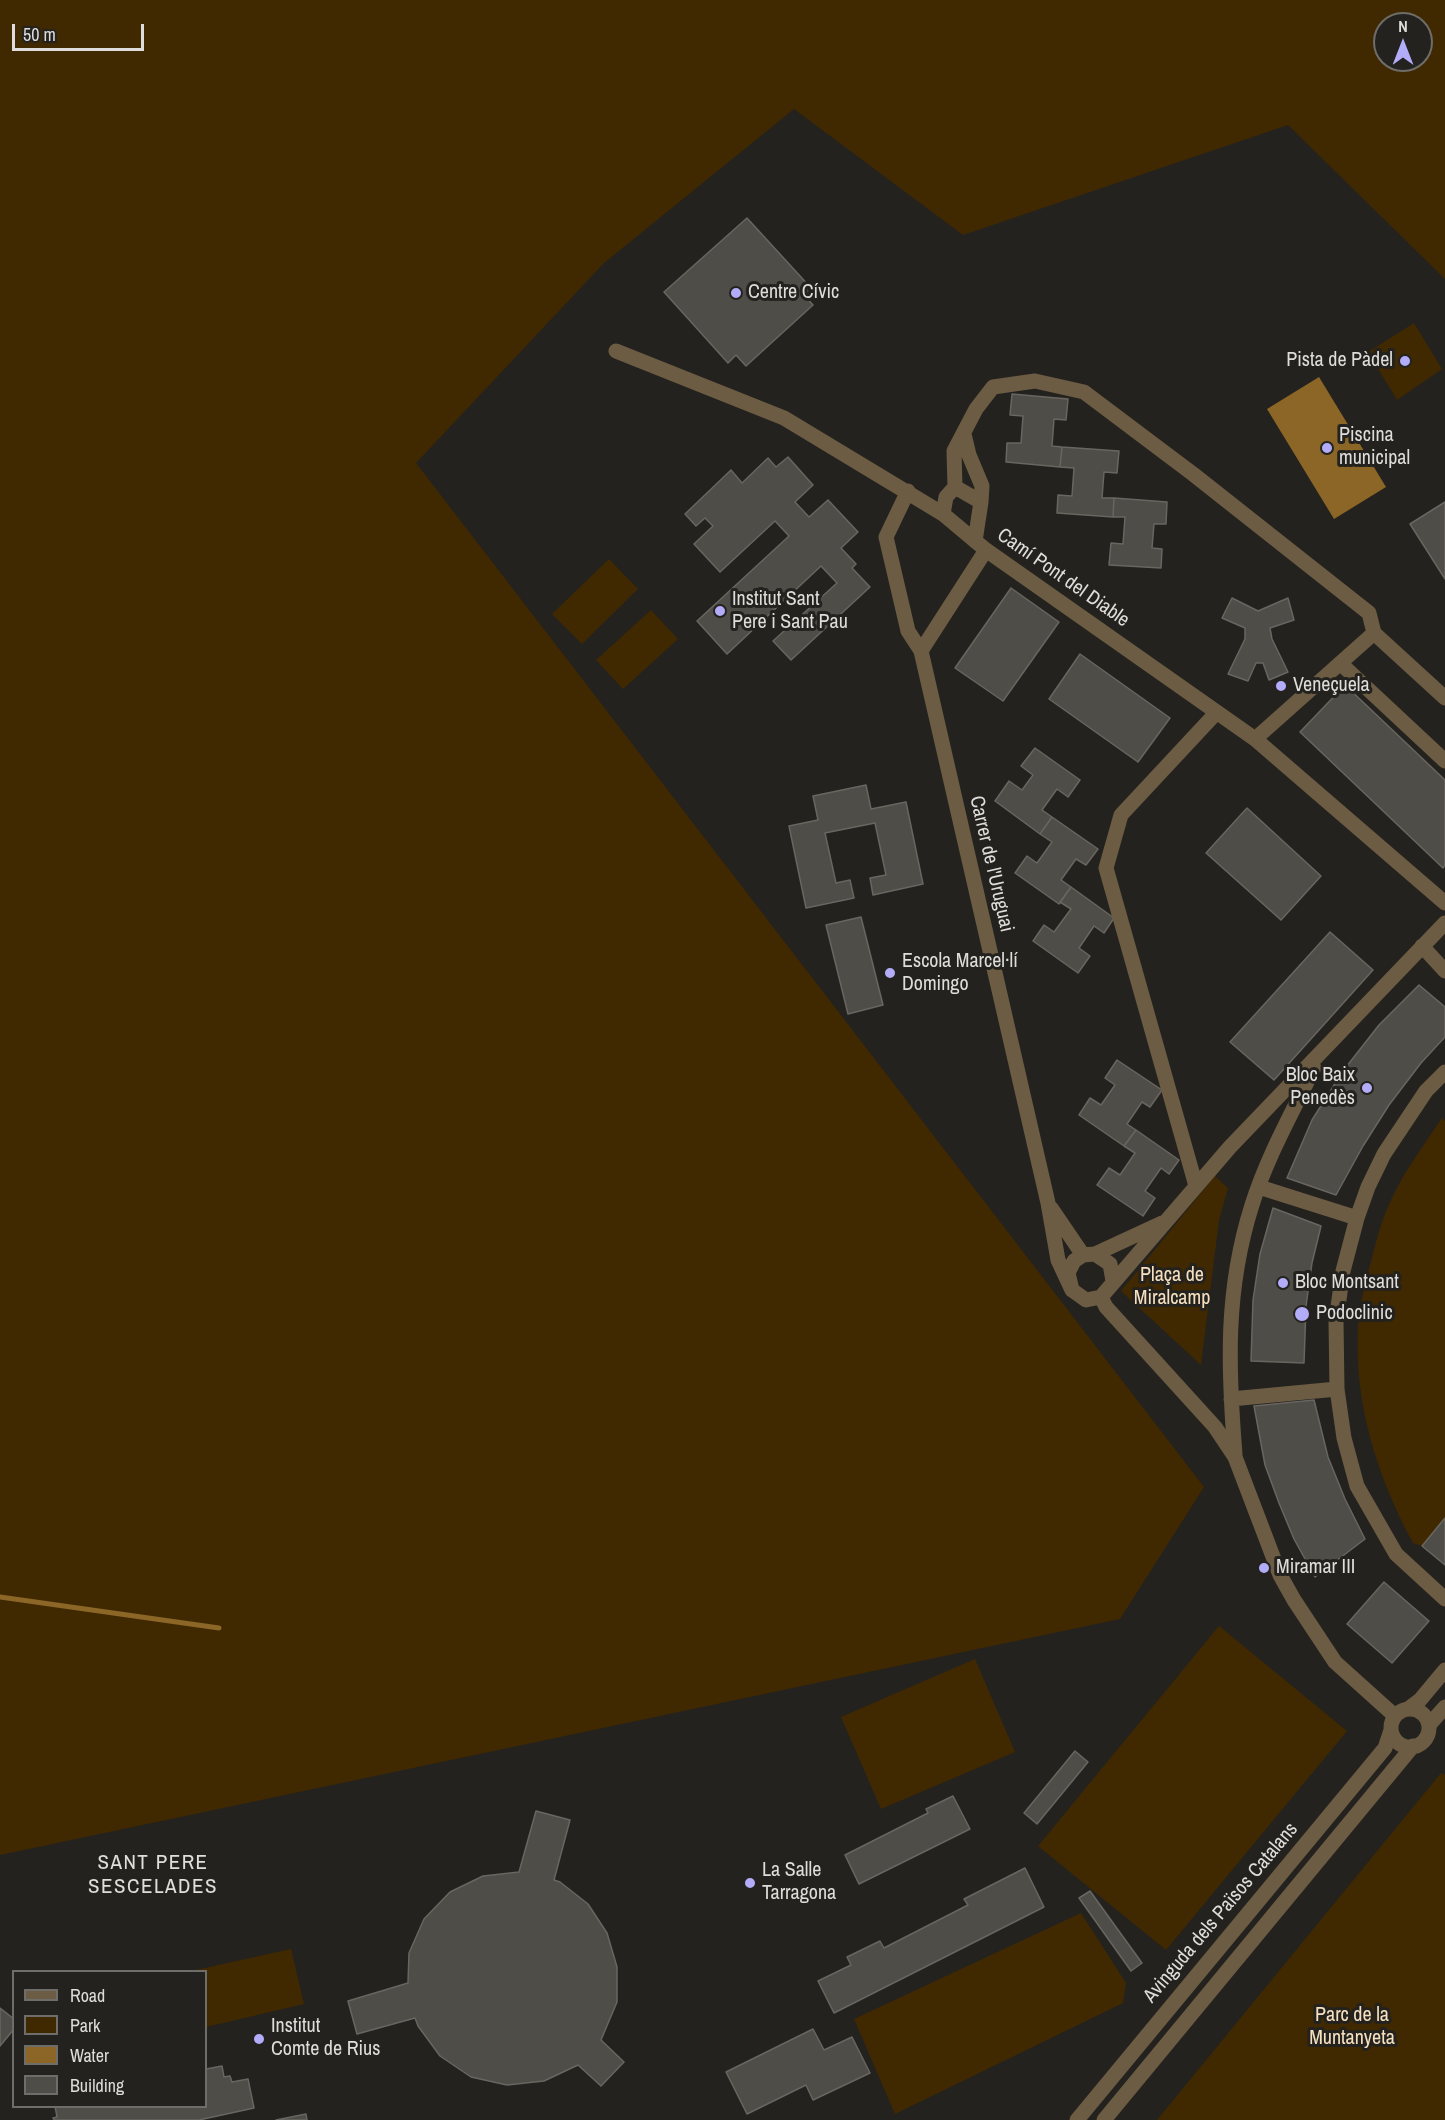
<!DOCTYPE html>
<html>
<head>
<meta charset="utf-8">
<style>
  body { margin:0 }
  #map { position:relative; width:1445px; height:2120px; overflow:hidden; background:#24221e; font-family:"Archivo Narrow",sans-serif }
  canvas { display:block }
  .legend { position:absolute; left:12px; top:1970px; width:195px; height:138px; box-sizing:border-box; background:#24221e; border:2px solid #6f6d6a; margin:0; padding:8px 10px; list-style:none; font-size:18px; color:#dfdddb }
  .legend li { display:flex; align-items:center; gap:12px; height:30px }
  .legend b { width:30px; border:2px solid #6f6d6a }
  .north { position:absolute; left:1373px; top:12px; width:60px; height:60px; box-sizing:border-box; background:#24221e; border:2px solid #6f6d6a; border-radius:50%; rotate:0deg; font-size:16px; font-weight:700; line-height:24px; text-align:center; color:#dfdddb }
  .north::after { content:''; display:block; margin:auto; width:21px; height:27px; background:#b3adf9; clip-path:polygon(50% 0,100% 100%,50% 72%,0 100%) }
  .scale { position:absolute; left:12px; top:24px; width:132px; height:27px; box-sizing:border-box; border:3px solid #dfdddb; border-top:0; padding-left:8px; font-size:18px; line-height:21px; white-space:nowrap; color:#dfdddb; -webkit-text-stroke:4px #24221e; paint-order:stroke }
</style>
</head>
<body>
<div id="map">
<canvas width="1445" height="2120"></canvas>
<ul class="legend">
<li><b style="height:8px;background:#6c5c43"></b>Road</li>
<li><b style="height:16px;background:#402900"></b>Park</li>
<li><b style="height:16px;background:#8c6626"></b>Water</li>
<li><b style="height:16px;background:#4f4d48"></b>Building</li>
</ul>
<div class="north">N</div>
<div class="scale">50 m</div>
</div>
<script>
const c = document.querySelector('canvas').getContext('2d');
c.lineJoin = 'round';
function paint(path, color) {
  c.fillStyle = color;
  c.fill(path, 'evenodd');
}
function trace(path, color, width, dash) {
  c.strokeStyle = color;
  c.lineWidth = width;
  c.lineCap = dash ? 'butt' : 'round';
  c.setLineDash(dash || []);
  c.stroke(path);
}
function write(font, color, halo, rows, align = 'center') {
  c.font = font + ' "Archivo Narrow",sans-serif';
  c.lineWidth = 6;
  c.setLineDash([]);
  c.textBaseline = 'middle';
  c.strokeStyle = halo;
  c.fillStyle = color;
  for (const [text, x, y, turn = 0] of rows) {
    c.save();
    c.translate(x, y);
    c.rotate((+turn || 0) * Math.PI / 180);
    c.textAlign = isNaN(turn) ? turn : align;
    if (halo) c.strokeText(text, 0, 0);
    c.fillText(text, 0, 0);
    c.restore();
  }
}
const green = new Path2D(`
  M 0,0 L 1445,0 L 1445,279 L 1288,125 L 963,235 L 794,109 L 604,263 L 416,463 L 1204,1487 L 1120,1619 L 0,1855 ZM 1385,24 L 1421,24 L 1421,60 L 1385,60 Z
  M 1414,323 L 1442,369 L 1397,400 L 1368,352 Z
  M 609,559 L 638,589 L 582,644 L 552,614 Z
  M 651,610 L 678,639 L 623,689 L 596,660 Z
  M 1442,1118 L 1445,1121 L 1445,1518 L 1422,1546 L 1413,1543 C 1377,1476 1354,1404 1358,1328 C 1359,1307 1365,1285 1370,1265 C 1376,1243 1381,1220 1391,1200 C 1405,1170 1424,1145 1442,1118 Z
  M 1215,1176 L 1228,1188 L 1219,1220 L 1201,1365 L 1121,1291 Z
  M 1219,1626 L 1347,1731 L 1166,1950 L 1038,1846 Z
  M 975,1659 L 1015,1752 L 881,1809 L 841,1717 Z
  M 1441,1773 L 1445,1775 L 1445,2120 L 1157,2120 Z
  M 1081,1913 L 1126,1983 L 1123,2003 L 895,2114 L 854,2019 Z
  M 291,1949 L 304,2004 L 206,2027 L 206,1972 L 191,1971 Z`);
const water = new Path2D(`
  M 1319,377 L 1386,487 L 1334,519 L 1267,409 Z`);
const stream = new Path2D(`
  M 0,1597 L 219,1628`);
const building = new Path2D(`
  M 747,218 L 811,288 L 804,295 L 813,305 L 746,366 L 736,355 L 728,363 L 664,292 Z
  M 1012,394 L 1068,399 L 1066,420 L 1054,419 L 1052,446 L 1062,447 L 1060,467 L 1006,462 L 1007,443 L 1021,443 L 1023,416 L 1010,415 Z
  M 1062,447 L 1119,451 L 1117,473 L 1104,472 L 1102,498 L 1114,498 L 1113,517 L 1057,513 L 1058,495 L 1072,496 L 1074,468 L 1060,467 Z
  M 788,457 L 813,485 L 795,502 L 809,517 L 828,500 L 858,532 L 841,548 L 856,564 L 852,568 L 870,587 L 791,660 L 773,641 L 837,583 L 821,566 L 727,654 L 697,621 L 789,536 L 775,521 L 720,572 L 694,544 L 713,526 L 705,518 L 696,526 L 685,514 L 731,470 L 742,483 L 768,458 L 776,467 Z
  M 1114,498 L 1167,502 L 1166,524 L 1154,524 L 1152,548 L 1162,549 L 1161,568 L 1109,565 L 1111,543 L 1123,544 L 1125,517 L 1113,517 Z
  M 1445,502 L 1445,579 L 1410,524 Z
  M 1011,588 L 1059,622 L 1003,701 L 955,668 Z
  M 1232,598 L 1258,611 L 1288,598 L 1294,620 L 1270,628 L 1272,639 L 1288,672 L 1269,680 L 1263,663 L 1256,663 L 1248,681 L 1228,674 L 1245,639 L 1245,628 L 1222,618 Z
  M 1080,654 L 1170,718 L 1138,762 L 1049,699 Z
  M 1345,685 L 1445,780 L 1445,865 L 1443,868 L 1300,732 Z
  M 1035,748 L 1080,780 L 1068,797 L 1057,789 L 1042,810 L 1052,817 L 1040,834 L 995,801 L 1009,781 L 1022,790 L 1033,775 L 1021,766 Z
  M 866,785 L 871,809 L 906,802 L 923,884 L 873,895 L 870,878 L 886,875 L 875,823 L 825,833 L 836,883 L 850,880 L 854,898 L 806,908 L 789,826 L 818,820 L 813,796 Z
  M 1247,808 L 1321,876 L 1281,920 L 1206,853 Z
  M 1052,817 L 1098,849 L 1086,865 L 1076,859 L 1061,880 L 1071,887 L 1059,904 L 1015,873 L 1027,856 L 1037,863 L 1052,842 L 1040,834 Z
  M 1071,887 L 1114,918 L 1104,933 L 1094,926 L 1079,948 L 1090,956 L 1078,973 L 1033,941 L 1044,925 L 1054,932 L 1071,909 L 1060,902 Z
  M 861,917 L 883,1005 L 848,1014 L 826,925 Z
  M 1330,932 L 1373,970 L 1274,1080 L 1230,1042 Z
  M 1419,985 L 1445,1007 L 1445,1037 L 1421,1063 L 1389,1105 L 1363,1146 L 1336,1195 L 1287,1178 L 1312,1120 L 1343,1071 L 1379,1025 Z
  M 1117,1060 L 1162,1090 L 1150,1107 L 1142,1102 L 1127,1124 L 1136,1130 L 1124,1146 L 1079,1115 L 1090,1098 L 1101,1105 L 1115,1085 L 1105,1078 Z
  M 1136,1130 L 1179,1160 L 1169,1174 L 1161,1168 L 1145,1191 L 1155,1198 L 1143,1216 L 1097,1185 L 1109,1168 L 1120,1175 L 1135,1153 L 1124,1146 Z
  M 1273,1208 L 1321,1226 L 1312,1263 L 1306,1306 L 1304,1363 L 1251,1361 L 1253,1300 L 1260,1254 Z
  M 1314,1400 L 1328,1457 L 1345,1499 L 1365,1539 L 1315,1577 L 1294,1539 L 1279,1503 L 1265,1465 L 1254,1406 Z
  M 1445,1518 L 1445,1565 L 1422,1546 Z
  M 1384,1582 L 1429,1621 L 1392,1663 L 1347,1624 Z
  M 1075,1751 L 1088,1762 L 1037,1824 L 1024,1813 Z
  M 953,1796 L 970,1829 L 859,1884 L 845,1855 L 928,1813 L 926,1809 Z
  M 536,1811 L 570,1820 L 554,1880 L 560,1882 L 588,1904 L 607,1933 L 617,1967 L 617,2002 L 601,2040 L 624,2062 L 601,2086 L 578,2065 L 544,2081 L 507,2085 L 471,2077 L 440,2056 L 418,2026 L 415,2018 L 357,2034 L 348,2001 L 408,1983 L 409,1953 L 424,1919 L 450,1892 L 483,1876 L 519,1872 Z
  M 1025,1868 L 1044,1907 L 834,2013 L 818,1981 L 851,1965 L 847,1957 L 880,1941 L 884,1948 L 968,1905 L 964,1899 Z
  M 1090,1891 L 1142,1963 L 1131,1971 L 1079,1898 Z
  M 0,2008 L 14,2019 L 14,2029 L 0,2046 Z
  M 813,2029 L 824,2050 L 852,2037 L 870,2073 L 813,2100 L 806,2085 L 747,2114 L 726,2072 Z
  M 222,2066 L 224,2077 L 230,2076 L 232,2082 L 248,2079 L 254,2108 L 199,2120 L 54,2120 L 53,2118 L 57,2117 L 55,2106 L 206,2106 L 206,2069 Z
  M 306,2114 L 307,2120 L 276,2120 Z`);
const minor = new Path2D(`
  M 616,351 L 784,418 L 943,514 L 986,550 L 1255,739 L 1445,903
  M 964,434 L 969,455 L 982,486 L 981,502
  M 955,487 L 954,451 L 976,409 L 993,387 L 1035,381 L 1084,392 L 1193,474 L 1369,613 L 1374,633
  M 908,491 L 886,537 L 908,631 L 921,651
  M 943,514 L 946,497 L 955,487 L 981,502 L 975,541
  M 986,550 L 921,651 L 1048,1203 L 1058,1260 L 1072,1290
  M 1340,663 L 1445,761
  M 1255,739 L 1374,633 L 1445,698
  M 1422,946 L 1445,971
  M 1445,1072 L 1426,1091 L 1384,1154 L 1368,1187 L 1357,1218 L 1343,1271 L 1336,1321 L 1337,1389 L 1344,1438 L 1357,1486 L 1396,1554 L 1445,1599
  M 1196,1186 L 1106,868 L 1121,815 L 1217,712
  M 1259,1187 L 1357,1218
  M 1051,1208 L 1083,1255
  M 1095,1254 L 1162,1223
  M 1113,1281 L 1110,1264 L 1095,1254 L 1083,1255 L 1074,1261 L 1068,1273 L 1072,1290 L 1086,1300 L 1101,1297 L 1230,1147 L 1445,923
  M 1101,1297 L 1106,1307 L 1215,1427 L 1235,1457 L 1280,1575 L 1294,1600 L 1335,1662 L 1395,1716
  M 1231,1399 L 1337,1389
  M 1235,1454 C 1228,1367 1225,1290 1252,1205 C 1267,1157 1292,1113 1314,1068
  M 1408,1709 L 1420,1700 L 1445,1670
  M1391 1728a19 19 0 1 1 38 0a19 19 0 1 1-38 0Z
  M 1429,1725 L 1445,1707
  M 1077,2120 L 1385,1748 L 1391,1730
  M 1104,2120 L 1413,1746`);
const markers = [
  [736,293,6,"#b3adf9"],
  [1405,361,6,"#b3adf9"],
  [1327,448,6,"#b3adf9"],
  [720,611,6,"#b3adf9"],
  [1281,686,6,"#b3adf9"],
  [890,973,6,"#b3adf9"],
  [1367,1088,6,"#b3adf9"],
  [1283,1283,6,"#b3adf9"],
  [1302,1314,8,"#b3adf9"],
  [1264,1568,6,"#b3adf9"],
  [750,1883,6,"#b3adf9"],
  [259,2039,6,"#b3adf9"]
];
const poiNames = [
  ["Centre Cívic",748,293],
  ["Pista de Pàdel",1393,361,"right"],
  ["Piscina",1339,436],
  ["municipal",1339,459],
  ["Institut Sant",732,600],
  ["Pere i Sant Pau",732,623],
  ["Veneçuela",1293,686],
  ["Escola Marcel·lí",902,962],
  ["Domingo",902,985],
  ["Bloc Baix",1355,1076,"right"],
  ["Penedès",1355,1099,"right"],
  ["Bloc Montsant",1295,1283],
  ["Podoclinic",1316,1314],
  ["Miramar III",1276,1568],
  ["La Salle",762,1871],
  ["Tarragona",762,1894],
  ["Institut",271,2027],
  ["Comte de Rius",271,2050]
];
const streetNames = [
  ["Camí Pont del Diable",1063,578,35],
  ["Carrer de l'Uruguai",991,864,77],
  ["Avinguda dels Països Catalans",1221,1913,-50]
];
const parkNames = [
  ["Plaça de",1172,1276],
  ["Miralcamp",1172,1299],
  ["Parc de la",1352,2016],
  ["Muntanyeta",1352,2039]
];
const neighbourhoodNames = [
  ["SANT PERE",153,1863],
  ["SESCELADES",153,1887]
];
paint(green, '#402900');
paint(water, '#8c6626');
trace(stream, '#8c6626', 5);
paint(building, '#4f4d48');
trace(building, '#696661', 1.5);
trace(minor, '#6c5c43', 15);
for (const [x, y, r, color] of markers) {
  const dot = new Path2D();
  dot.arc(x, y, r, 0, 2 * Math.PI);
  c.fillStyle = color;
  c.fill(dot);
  trace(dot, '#24221e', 2);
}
write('20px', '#dfdddb', '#24221e', poiNames, 'left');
write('20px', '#dfdddb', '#24221e', streetNames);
write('20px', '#f6e0bf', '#24221e', parkNames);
c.letterSpacing = '1.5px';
write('21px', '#e1ddd8', '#24221e', neighbourhoodNames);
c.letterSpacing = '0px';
</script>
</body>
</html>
